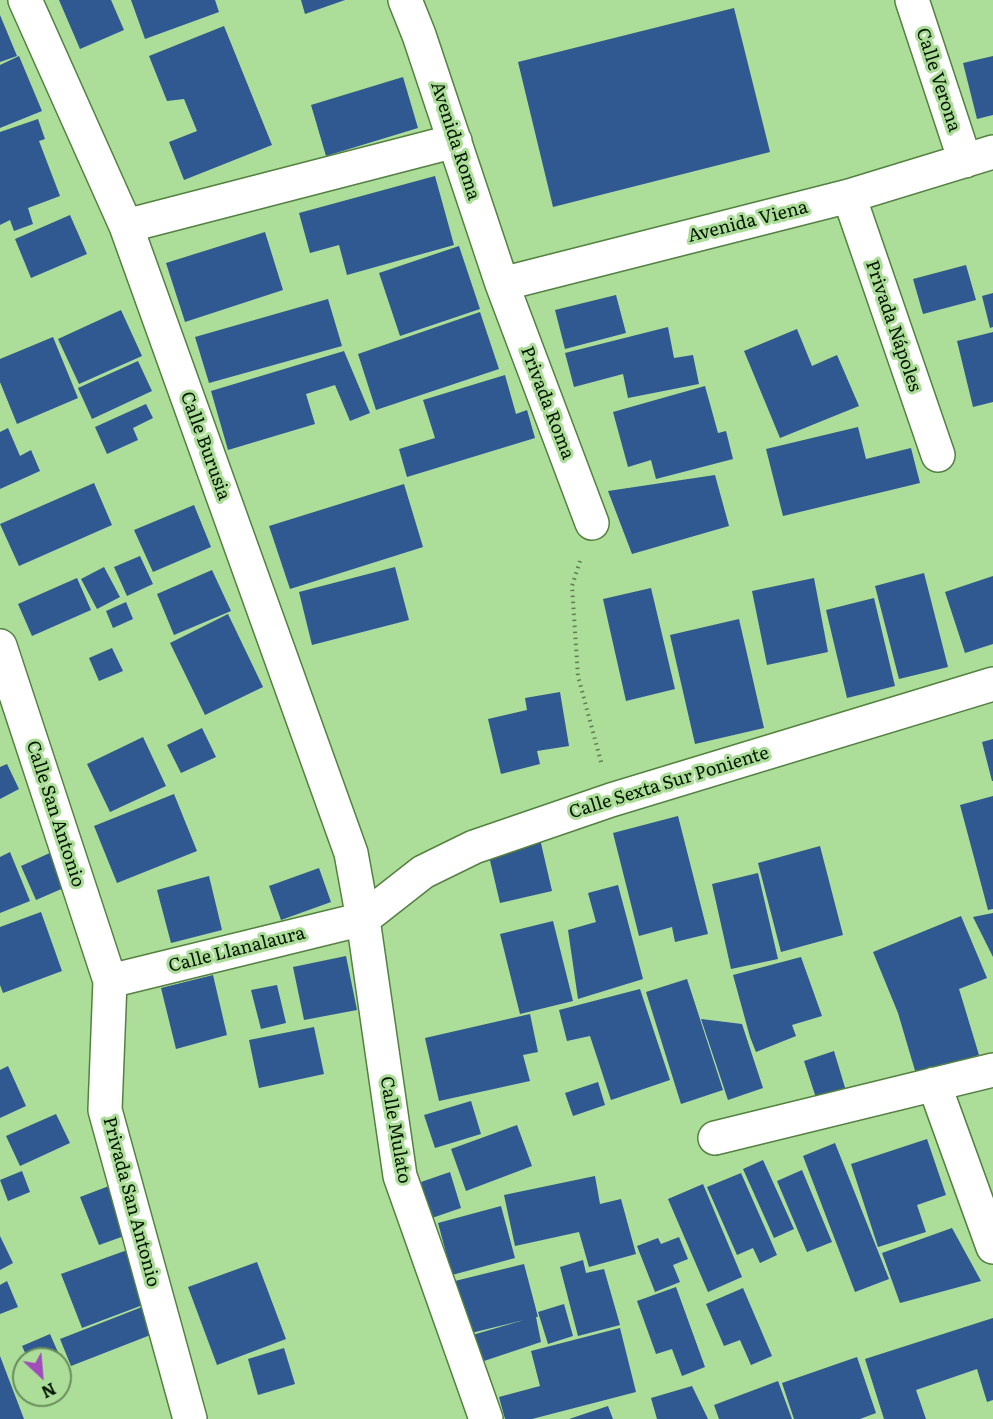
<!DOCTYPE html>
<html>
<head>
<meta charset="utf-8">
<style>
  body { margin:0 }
  #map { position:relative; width:993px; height:1419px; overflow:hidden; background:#acdd99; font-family:Literata,serif }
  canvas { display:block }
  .north { position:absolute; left:12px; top:1347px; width:60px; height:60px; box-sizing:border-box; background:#acdd99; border:2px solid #698d5c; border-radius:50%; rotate:154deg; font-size:16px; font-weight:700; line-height:24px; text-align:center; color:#051601 }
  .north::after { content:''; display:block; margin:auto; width:21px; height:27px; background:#a04cbb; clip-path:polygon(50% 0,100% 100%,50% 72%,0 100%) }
</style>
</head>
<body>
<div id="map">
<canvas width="993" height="1419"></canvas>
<div class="north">N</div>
</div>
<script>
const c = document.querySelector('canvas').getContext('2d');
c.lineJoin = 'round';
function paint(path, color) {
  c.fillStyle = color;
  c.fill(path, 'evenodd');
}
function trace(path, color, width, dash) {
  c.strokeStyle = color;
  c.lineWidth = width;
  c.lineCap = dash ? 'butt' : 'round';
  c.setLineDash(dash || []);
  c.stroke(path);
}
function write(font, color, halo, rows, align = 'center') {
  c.font = font + ' Literata,serif';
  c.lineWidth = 6;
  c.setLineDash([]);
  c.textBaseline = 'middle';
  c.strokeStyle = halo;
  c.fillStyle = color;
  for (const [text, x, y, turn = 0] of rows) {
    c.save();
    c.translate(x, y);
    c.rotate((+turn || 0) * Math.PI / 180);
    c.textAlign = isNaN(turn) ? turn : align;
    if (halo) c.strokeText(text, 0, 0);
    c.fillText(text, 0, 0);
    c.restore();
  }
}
const building = new Path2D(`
  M 59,0 L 111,0 L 124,30 L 80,49 Z
  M 131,0 L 215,0 L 219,12 L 145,39 Z
  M 301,0 L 345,0 L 305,14 Z
  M 734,8 L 770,152 L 553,207 L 518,62 Z
  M 0,15 L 17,56 L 0,62 Z
  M 224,26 L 272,145 L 184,180 L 169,142 L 197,131 L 184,99 L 167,101 L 149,56 Z
  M 19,56 L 42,111 L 0,128 L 0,65 Z
  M 993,56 L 993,115 L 977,119 L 963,63 Z
  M 403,77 L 418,128 L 326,156 L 311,105 Z
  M 38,119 L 45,139 L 39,141 L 60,196 L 28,208 L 33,224 L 14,231 L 10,220 L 0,225 L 0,132 Z
  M 435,176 L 454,245 L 347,275 L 339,245 L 310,253 L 299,213 Z
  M 70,215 L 87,254 L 31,278 L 15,239 Z
  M 265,232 L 283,290 L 185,322 L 166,263 Z
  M 459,246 L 480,309 L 400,336 L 379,273 Z
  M 966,265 L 976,300 L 923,314 L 913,279 Z
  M 993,293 L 993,327 L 990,328 L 982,296 Z
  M 616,295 L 626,333 L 565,349 L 555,310 Z
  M 328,299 L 342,346 L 209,383 L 195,337 Z
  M 121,310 L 142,356 L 79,384 L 58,339 Z
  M 480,312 L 499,369 L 376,410 L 358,354 Z
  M 668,327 L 674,358 L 693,355 L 699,384 L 628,398 L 623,374 L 574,387 L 565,353 Z
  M 797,329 L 812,366 L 837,355 L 859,406 L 780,438 L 744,351 Z
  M 993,332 L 993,402 L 973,407 L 957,341 Z
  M 53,337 L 78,398 L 17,424 L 0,382 L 0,359 Z
  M 344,351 L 370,413 L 350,421 L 335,385 L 306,394 L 315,424 L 228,450 L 211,391 Z
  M 138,361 L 152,391 L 92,419 L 78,388 Z
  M 505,375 L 516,414 L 527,410 L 535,438 L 407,477 L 399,449 L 435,438 L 423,400 Z
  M 705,386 L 718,433 L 726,431 L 733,459 L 656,479 L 651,460 L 628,467 L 613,412 Z
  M 146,404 L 153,418 L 133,428 L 138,440 L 107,454 L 95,427 Z
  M 858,427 L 866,459 L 911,448 L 920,483 L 783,516 L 766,449 Z
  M 8,428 L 20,456 L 31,450 L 40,471 L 0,489 L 0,432 Z
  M 715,475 L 729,526 L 632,554 L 608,491 Z
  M 94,483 L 112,525 L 19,566 L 0,524 Z
  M 404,484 L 423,547 L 290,589 L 269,526 Z
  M 194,505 L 211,547 L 153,572 L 134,530 Z
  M 140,556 L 153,584 L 127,596 L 114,567 Z
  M 104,567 L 120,597 L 97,609 L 81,579 Z
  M 395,567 L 409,620 L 312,645 L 299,592 Z
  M 212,570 L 231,611 L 174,635 L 157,594 Z
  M 924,573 L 948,667 L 899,679 L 875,586 Z
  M 993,576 L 993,644 L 965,653 L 945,592 Z
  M 77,578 L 91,610 L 32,636 L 18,604 Z
  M 814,578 L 828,652 L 767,665 L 752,591 Z
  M 651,588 L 675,689 L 626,701 L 603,599 Z
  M 874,598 L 895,686 L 847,698 L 826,610 Z
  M 126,602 L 133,619 L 113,628 L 106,611 Z
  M 228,614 L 263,687 L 205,715 L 170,643 Z
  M 739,619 L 764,728 L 695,744 L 670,635 Z
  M 112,648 L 123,671 L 99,681 L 89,658 Z
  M 560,692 L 569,746 L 537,751 L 540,764 L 501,774 L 488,719 L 527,710 L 525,698 Z
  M 202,728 L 216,757 L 181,773 L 167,745 Z
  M 143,737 L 166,786 L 110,812 L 87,764 Z
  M 993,739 L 993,781 L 992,781 L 982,742 Z
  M 7,764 L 19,789 L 0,799 L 0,767 Z
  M 174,794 L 197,851 L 117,883 L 94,826 Z
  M 993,796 L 993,909 L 988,910 L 960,805 Z
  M 678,816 L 708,934 L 675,942 L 672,927 L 639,936 L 613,833 Z
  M 540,839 L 552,891 L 500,903 L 488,852 Z
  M 820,846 L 843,935 L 781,952 L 758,863 Z
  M 10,852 L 30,901 L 0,913 L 0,857 Z
  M 52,852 L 66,887 L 36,900 L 21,866 Z
  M 319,868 L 331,902 L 281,920 L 269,886 Z
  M 758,873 L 778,959 L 731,969 L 712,884 Z
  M 209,876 L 222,930 L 171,943 L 157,890 Z
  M 618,885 L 643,979 L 578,999 L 568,930 L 596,922 L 588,893 Z
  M 41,912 L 62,971 L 3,993 L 0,985 L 0,927 Z
  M 993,913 L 993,957 L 973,917 Z
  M 961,916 L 987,978 L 959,989 L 979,1055 L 916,1074 L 898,1013 L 873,952 Z
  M 553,921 L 573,1001 L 520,1014 L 500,934 Z
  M 346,956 L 357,1010 L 304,1020 L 293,967 Z
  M 801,957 L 822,1016 L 792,1025 L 796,1036 L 756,1052 L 750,1037 L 733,975 Z
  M 213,975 L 227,1035 L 176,1049 L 161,988 Z
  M 687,979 L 723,1090 L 681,1104 L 646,992 Z
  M 277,985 L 286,1023 L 261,1029 L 251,990 Z
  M 640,989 L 670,1080 L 611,1100 L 590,1036 L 567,1041 L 559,1010 Z
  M 530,1014 L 538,1052 L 523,1055 L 530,1081 L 439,1101 L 425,1038 Z
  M 701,1019 L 742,1024 L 763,1088 L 728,1100 Z
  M 314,1027 L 324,1074 L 259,1088 L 249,1040 Z
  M 834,1051 L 846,1091 L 817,1101 L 804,1061 Z
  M 8,1066 L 26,1106 L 0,1118 L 0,1070 Z
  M 598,1082 L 605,1105 L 573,1116 L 565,1093 Z
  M 471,1101 L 481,1134 L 435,1148 L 424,1115 Z
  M 56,1114 L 70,1143 L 20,1166 L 6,1136 Z
  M 517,1125 L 532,1166 L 466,1191 L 451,1149 Z
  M 927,1139 L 946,1195 L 917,1205 L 926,1232 L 878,1247 L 851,1164 Z
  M 835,1143 L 889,1279 L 855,1292 L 803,1156 Z
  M 763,1160 L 794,1229 L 774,1238 L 743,1169 Z
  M 802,1170 L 832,1242 L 807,1252 L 777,1181 Z
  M 22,1171 L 30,1192 L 8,1201 L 0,1180 Z
  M 450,1172 L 461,1208 L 432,1218 L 421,1182 Z
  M 741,1173 L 777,1255 L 760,1263 L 753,1248 L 737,1255 L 707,1187 Z
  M 595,1176 L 600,1204 L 621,1199 L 636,1254 L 589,1267 L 579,1232 L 515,1246 L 504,1195 Z
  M 703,1184 L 742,1277 L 708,1292 L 668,1199 Z
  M 109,1186 L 127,1235 L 99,1245 L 80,1197 Z
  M 501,1206 L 515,1258 L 452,1275 L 438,1223 Z
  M 952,1228 L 981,1281 L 900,1303 L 882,1253 Z
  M 0,1236 L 13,1263 L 0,1270 Z
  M 679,1237 L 688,1259 L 673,1265 L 680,1282 L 655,1292 L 637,1246 L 658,1238 L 661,1244 Z
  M 130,1249 L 148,1303 L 82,1328 L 61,1274 Z
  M 583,1260 L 586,1273 L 604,1269 L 620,1325 L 578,1336 L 560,1267 Z
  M 257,1262 L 286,1339 L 217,1365 L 188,1287 Z
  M 524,1264 L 538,1317 L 536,1317 L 541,1342 L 478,1363 L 469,1336 L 524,1320 L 467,1334 L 455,1281 Z
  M 7,1281 L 18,1307 L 0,1314 L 0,1285 Z
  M 676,1287 L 705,1367 L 682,1376 L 672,1349 L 656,1354 L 637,1301 Z
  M 743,1288 L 772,1356 L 751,1365 L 740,1340 L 724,1346 L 706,1304 Z
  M 564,1304 L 573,1336 L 548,1344 L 538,1312 Z
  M 142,1307 L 153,1334 L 71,1366 L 60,1339 Z
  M 993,1318 L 993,1400 L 987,1402 L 977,1369 L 916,1390 L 926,1419 L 884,1419 L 865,1359 Z
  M 620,1328 L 636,1392 L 532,1419 L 505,1419 L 499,1397 L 540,1386 L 531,1351 Z
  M 50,1334 L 64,1366 L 60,1367 L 60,1359 L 28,1359 L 22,1346 Z
  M 284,1348 L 295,1384 L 258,1395 L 248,1359 Z
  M 0,1356 L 24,1419 L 0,1419 Z
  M 857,1357 L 876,1413 L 860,1419 L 794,1419 L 782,1383 Z
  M 778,1381 L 792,1419 L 719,1419 L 714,1405 Z
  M 692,1386 L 708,1419 L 657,1419 L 651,1398 Z
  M 608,1406 L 613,1419 L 569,1419 Z`);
const path = new Path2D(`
  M 580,561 L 572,586 L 578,676 L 601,762`);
const street = new Path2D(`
  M 25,0 L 126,226 L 351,853 L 363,919 L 400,1176 L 486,1419
  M 405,0 L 419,35 L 502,284 L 592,523
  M 912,0 L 965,161
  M 849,196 L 938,455
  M 126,226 L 455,141
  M 502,284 L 849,196 L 993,152
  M 0,646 L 110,981 L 105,1110 L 190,1419
  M 110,981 L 363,919 L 423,872 L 474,847 L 611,800 L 993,684
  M 934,1084 L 993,1247
  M 715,1138 L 993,1070`);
const streetNames = [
  ["Calle Verona",938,80,72],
  ["Avenida Roma",455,141,72],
  ["Avenida Viena",748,222,-14],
  ["Privada Nápoles",893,326,71],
  ["Privada Roma",547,403,69],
  ["Calle Burusia",205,446,70],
  ["Calle Sexta Sur Poniente",669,783,-17],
  ["Calle San Antonio",55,814,72],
  ["Calle Llanalaura",237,950,-14],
  ["Calle Mulato",395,1130,80],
  ["Privada San Antonio",131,1202,75]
];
paint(building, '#305891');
trace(street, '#548142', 36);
trace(path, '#5d7f51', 4, [1.5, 4.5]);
trace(street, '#fff', 33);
write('18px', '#051601', '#acdd99', streetNames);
</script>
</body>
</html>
